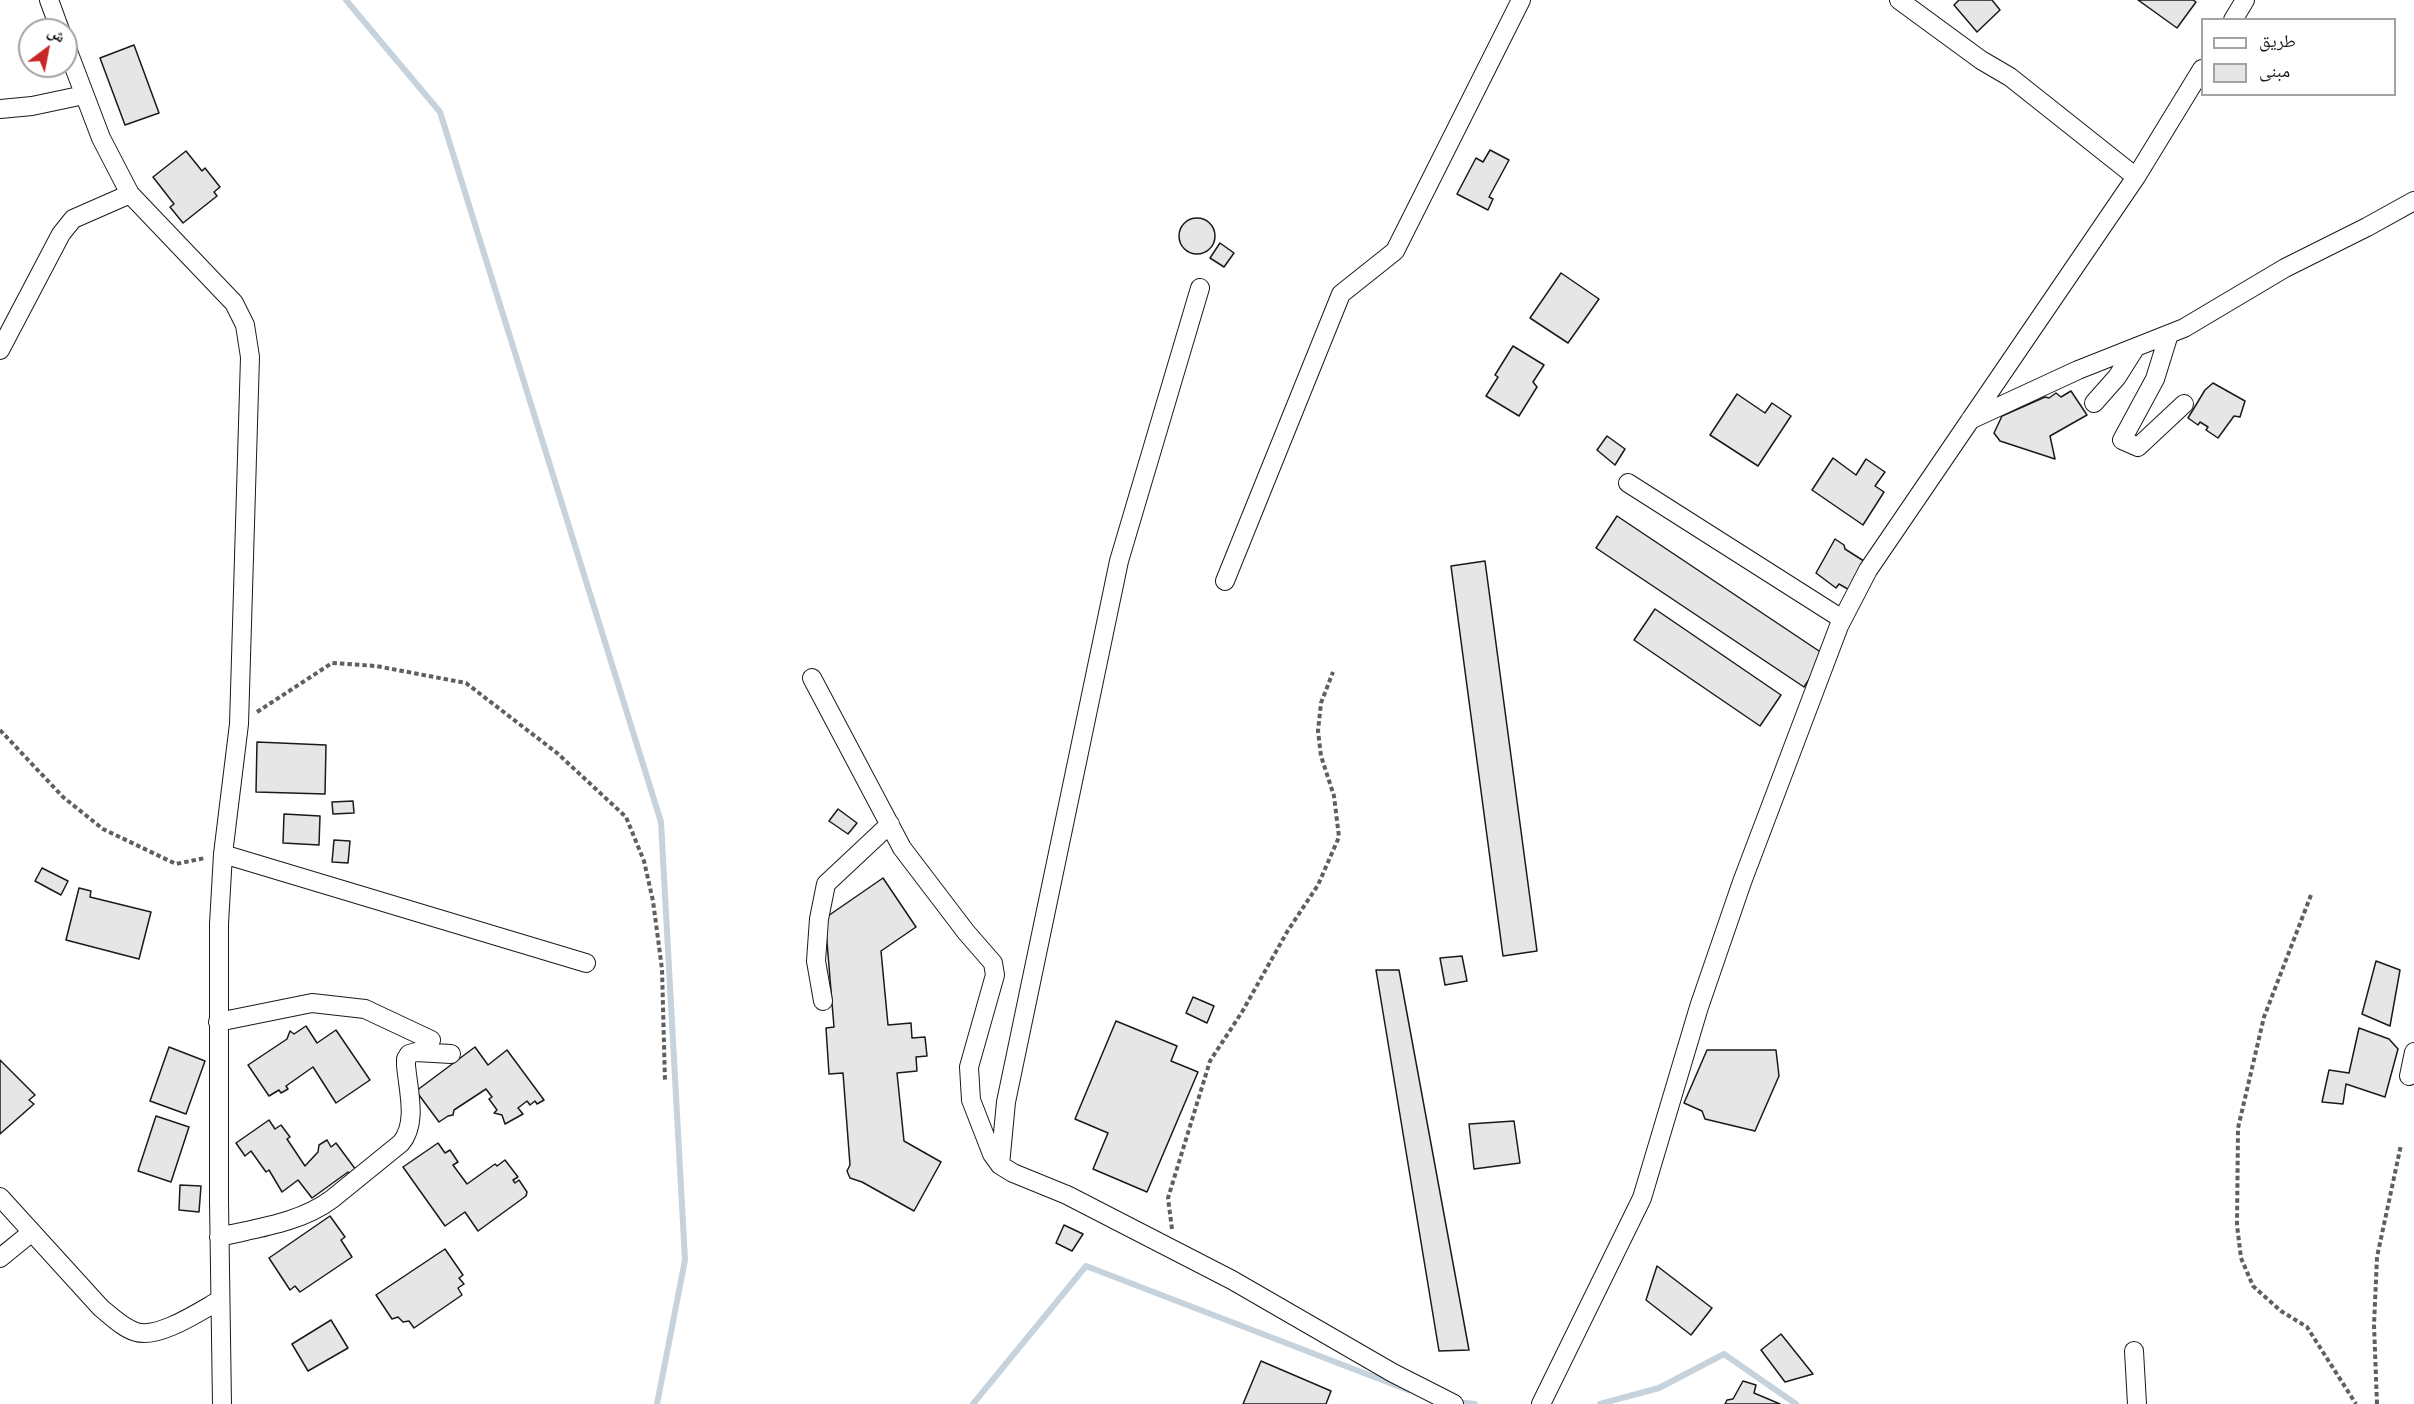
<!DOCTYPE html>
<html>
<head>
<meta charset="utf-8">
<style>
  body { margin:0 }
  #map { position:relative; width:2414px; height:1404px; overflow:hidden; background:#fff; font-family:"Fira Sans Condensed","Noto Naskh Arabic",sans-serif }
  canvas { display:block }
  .legend { position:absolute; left:2201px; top:18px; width:195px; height:78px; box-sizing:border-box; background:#fff; border:2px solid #a3a3a3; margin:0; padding:8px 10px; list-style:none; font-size:18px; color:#1a1a1a }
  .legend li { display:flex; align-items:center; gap:12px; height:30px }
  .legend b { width:30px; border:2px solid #a3a3a3 }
  .north { position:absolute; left:18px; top:18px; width:60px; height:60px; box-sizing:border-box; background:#fff; border:2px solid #a3a3a3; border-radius:50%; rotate:32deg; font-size:16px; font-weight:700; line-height:24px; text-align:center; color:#1a1a1a }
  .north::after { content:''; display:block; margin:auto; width:21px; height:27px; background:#c62828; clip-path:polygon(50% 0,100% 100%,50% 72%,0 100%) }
</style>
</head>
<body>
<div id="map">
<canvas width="2414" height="1404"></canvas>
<ul class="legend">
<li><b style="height:8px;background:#fff"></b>طريق</li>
<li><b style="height:16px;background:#e6e6e6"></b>مبنى</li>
</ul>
<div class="north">ش</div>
</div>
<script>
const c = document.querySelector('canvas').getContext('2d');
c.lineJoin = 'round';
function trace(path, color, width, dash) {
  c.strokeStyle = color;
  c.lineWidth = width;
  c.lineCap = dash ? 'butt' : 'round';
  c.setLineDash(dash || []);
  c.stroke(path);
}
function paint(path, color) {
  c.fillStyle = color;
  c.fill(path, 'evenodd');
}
const stream = new Path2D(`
  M 346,0 L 440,112 L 661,822 L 685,1260 L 657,1404
  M 1456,1402 L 1475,1404
  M 973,1404 L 1086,1266 L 1408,1390
  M 1600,1404 L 1659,1388 L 1724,1354 L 1796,1404`);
const building = new Path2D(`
  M 1959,0 L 1992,0 L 2000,10 L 1977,32 L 1954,5 Z
  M 2138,0 L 2193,0 L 2196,2 L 2177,28 Z
  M 134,45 L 159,113 L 125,125 L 100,58 Z
  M 1490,150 L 1509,160 L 1489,197 L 1493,199 L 1488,210 L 1457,194 L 1476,158 L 1483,162 Z
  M 186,151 L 202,171 L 205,168 L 220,187 L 214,192 L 217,196 L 183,223 L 170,207 L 174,204 L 153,177 Z
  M1179 236a18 18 0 1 1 36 0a18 18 0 1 1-36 0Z
  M 1220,243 L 1234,253 L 1224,267 L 1210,258 Z
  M 1561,273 L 1599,299 L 1568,343 L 1530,318 Z
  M 1513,346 L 1544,365 L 1533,382 L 1537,387 L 1519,416 L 1486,396 L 1498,377 L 1495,375 Z
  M 2213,383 L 2245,401 L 2240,417 L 2234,416 L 2218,438 L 2206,430 L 2208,427 L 2200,422 L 2198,425 L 2188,418 L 2205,390 Z
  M 2071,391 L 2087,415 L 2050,436 L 2055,459 L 2000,441 L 1994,433 L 2002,416 L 2045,397 L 2049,398 L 2056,393 L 2061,397 Z
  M 1737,394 L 1765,413 L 1772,403 L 1791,416 L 1758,466 L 1710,435 Z
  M 1607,436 L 1625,449 L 1615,465 L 1597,450 Z
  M 1833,458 L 1856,475 L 1866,459 L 1885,472 L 1875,486 L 1884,492 L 1863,525 L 1812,490 Z
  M 1617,516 L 1825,655 L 1804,687 L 1596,548 Z
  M 1835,539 L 1844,545 L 1845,549 L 1867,563 L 1853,592 L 1839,584 L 1836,588 L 1816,573 Z
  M 1485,561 L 1537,951 L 1503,956 L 1451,566 Z
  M 1655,609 L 1781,695 L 1760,726 L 1634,640 Z
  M 257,742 L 326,745 L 325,794 L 256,792 Z
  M 353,801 L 354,813 L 333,814 L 332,802 Z
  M 838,809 L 857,823 L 848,834 L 829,821 Z
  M 284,814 L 320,816 L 319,845 L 283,843 Z
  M 334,840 L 350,841 L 348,863 L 332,862 Z
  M 42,868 L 68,881 L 61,895 L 35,881 Z
  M 883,878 L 916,927 L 881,951 L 888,1025 L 911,1023 L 912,1038 L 925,1037 L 927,1056 L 916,1057 L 917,1071 L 897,1073 L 904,1141 L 941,1162 L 914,1211 L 862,1182 L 850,1178 L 847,1171 L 850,1165 L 843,1073 L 829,1074 L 826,1028 L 834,1027 L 825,918 Z
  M 79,888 L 91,891 L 90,897 L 151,912 L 139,959 L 66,940 Z
  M 1462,956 L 1467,981 L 1445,985 L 1440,958 Z
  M 2376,961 L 2400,970 L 2390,1026 L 2362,1014 Z
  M 1376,970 L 1399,970 L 1469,1350 L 1439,1351 Z
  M 1193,997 L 1214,1006 L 1207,1023 L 1186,1013 Z
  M 1116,1021 L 1177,1046 L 1171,1061 L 1198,1072 L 1147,1192 L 1093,1169 L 1108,1133 L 1075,1119 Z
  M 306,1026 L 317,1043 L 336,1030 L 370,1080 L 336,1103 L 313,1067 L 286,1086 L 288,1089 L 281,1093 L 279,1090 L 269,1096 L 248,1065 L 287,1039 L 290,1031 L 294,1034 Z
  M 2359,1028 L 2389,1039 L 2398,1049 L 2385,1097 L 2346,1084 L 2343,1104 L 2322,1102 L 2329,1070 L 2349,1073 Z
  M 169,1047 L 205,1061 L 186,1114 L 150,1101 Z
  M 475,1047 L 488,1065 L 507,1050 L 544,1100 L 537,1104 L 535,1101 L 530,1105 L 527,1101 L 518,1108 L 523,1114 L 505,1124 L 502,1115 L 494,1113 L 497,1110 L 489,1099 L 492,1097 L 486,1089 L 454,1110 L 453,1115 L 448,1116 L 439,1122 L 416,1091 Z
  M 1707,1050 L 1776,1050 L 1779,1076 L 1755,1131 L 1705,1119 L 1702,1111 L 1684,1103 Z
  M 0,1060 L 35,1095 L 29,1100 L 34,1104 L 0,1134 Z
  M 156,1116 L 189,1127 L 171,1182 L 138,1171 Z
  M 269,1120 L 275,1129 L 281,1125 L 290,1137 L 287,1139 L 305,1166 L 318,1152 L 319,1145 L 327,1140 L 331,1147 L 336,1143 L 356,1170 L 350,1175 L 348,1172 L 312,1198 L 298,1180 L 282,1192 L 269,1170 L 266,1172 L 251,1151 L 245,1156 L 236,1143 Z
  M 1514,1121 L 1520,1163 L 1474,1169 L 1469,1124 Z
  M 438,1143 L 445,1153 L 450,1150 L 458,1162 L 453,1165 L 467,1184 L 495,1164 L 497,1166 L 505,1160 L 518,1177 L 513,1180 L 515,1183 L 519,1180 L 527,1192 L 526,1196 L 478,1231 L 465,1212 L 445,1226 L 403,1167 Z
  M 180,1185 L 201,1186 L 199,1212 L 179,1210 Z
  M 330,1216 L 345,1237 L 341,1240 L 352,1257 L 300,1292 L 295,1286 L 290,1290 L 269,1258 Z
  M 1064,1225 L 1083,1234 L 1072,1251 L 1056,1243 Z
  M 445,1249 L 463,1275 L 459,1278 L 464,1284 L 458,1288 L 462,1295 L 414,1328 L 409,1321 L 403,1322 L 398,1317 L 392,1319 L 376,1295 Z
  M 1657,1266 L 1712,1308 L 1691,1335 L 1646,1300 Z
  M 331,1320 L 348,1348 L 308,1371 L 292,1344 Z
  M 1781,1334 L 1813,1374 L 1785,1382 L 1761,1350 Z
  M 1261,1361 L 1331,1391 L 1326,1404 L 1243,1404 Z
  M 1743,1381 L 1756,1385 L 1754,1393 L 1780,1404 L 1725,1404 L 1727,1400 L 1733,1399 Z`);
const path = new Path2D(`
  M 257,712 L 332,663 L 376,666 L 466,683 L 557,753 L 626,817 L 644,861 L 653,901 L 662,969 L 665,1082
  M 0,730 L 63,797 L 103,829 L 176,864 L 205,858
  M 2311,895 L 2264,1017 L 2238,1128 L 2237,1225 L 2241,1258 L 2253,1286 L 2281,1311 L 2307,1327 L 2356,1404
  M 1172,1229 L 1168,1198 L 1210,1061 L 1242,1012 L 1287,932 L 1318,885 L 1339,837 L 1334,796 L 1321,756 L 1318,731 L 1321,703 L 1333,672
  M 2377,1404 L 2374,1325 L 2377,1257 L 2401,1145`);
const minor = new Path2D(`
  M 49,0 L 60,30
  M 1899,0 L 1981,60 L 2010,77 L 2136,177
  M 2233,20 L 2245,0
  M 66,46 L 101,138 L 130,194 L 234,303 L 245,325 L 250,357 L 239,724 L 223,854 L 219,924 L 219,1201 L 222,1404
  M 0,109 L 32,106 L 84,95
  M 2169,334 L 2155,379 L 2122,440 L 2138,447 L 2184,404
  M 0,350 L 61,234 L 73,219 L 130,194
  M 2094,403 L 2117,377 L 2136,347
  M 1970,420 L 2078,370 L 2184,328 L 2285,268 L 2367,227 L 2414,201
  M 1628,483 L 1842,619
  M 1225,581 L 1341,294 L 1395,251 L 1521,0
  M 812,678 L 902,848 L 966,932 L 993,963 L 995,975 L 969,1067 L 971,1100 L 992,1154 L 1000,1165 L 1013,1173 L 1067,1195 L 1232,1280 L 1393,1373 L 1454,1404
  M 223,854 L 586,963
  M 823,1001 L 816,961 L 819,919 L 826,884 L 890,824
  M 218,1022 L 312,1003 L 365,1009 L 431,1040
  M 2409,1076 L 2414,1052
  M 1000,1165 L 1006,1102 L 1119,561 L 1200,288
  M 0,1197 L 101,1308 C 111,1316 123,1328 136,1332 C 159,1339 200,1311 220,1300
  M 219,1237 C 257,1228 300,1223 332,1199 L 401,1143 C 418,1123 408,1090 406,1065 L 406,1059 L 409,1054 L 416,1052 L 451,1054
  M 0,1258 L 32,1232
  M 2134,1351 L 2137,1404
  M 1541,1404 L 1642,1198 L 1699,1007 L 1742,882 L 1839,626 L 1868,570 L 2136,177 L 2202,69`);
trace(stream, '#c6d2dc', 6);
paint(building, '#e6e6e6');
trace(building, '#1a1a1a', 1.5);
trace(minor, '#1a1a1a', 20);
trace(path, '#5f5f5f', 4, [4.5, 3]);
trace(minor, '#fff', 18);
</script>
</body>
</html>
